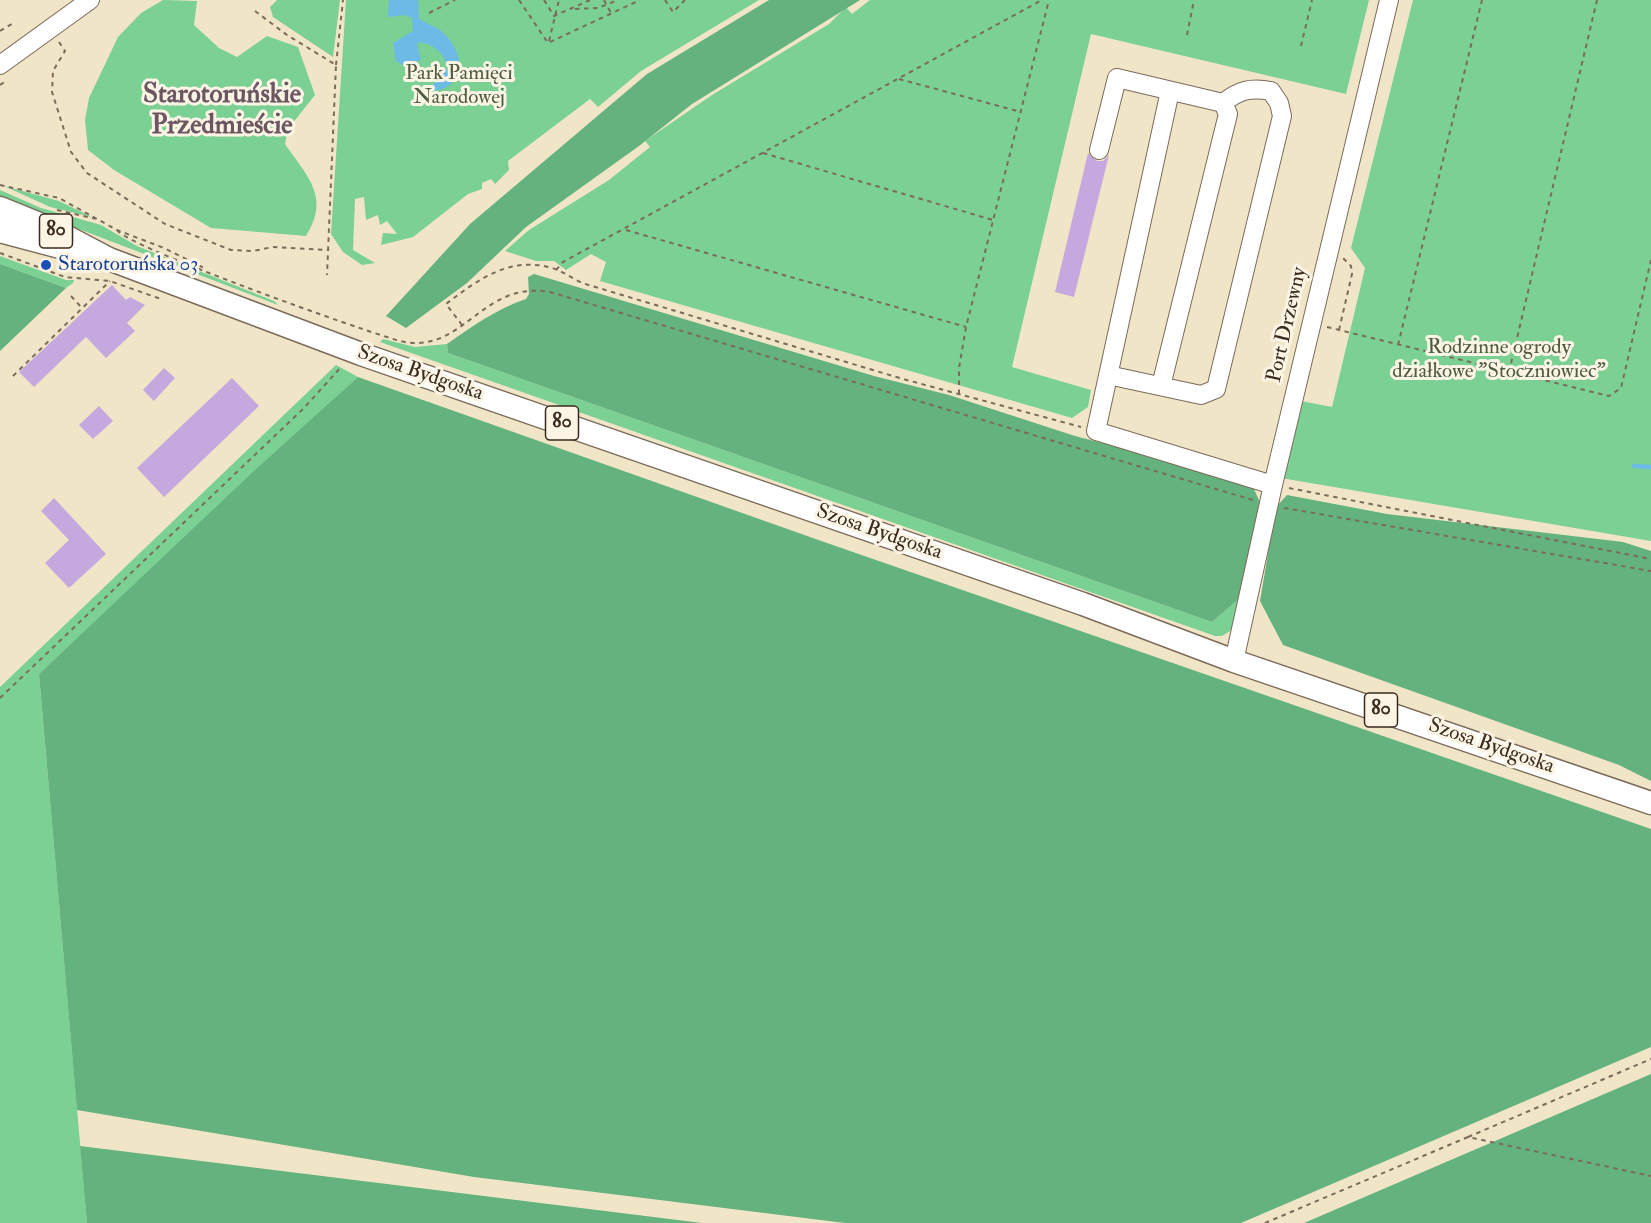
<!DOCTYPE html>
<html>
<head>
<meta charset="utf-8">
<style>
  body { margin:0 }
  canvas { display:block; background:#f1e5c8 }
</style>
</head>
<body>
<canvas width="1651" height="1223"></canvas>
<script>
const c = document.querySelector('canvas').getContext('2d');
c.lineJoin = 'round';
function paint(path, color) {
  c.fillStyle = color;
  c.fill(path, 'evenodd');
}
function trace(path, color, width, dash) {
  c.strokeStyle = color;
  c.lineWidth = width;
  c.lineCap = dash ? 'butt' : 'round';
  c.setLineDash(dash || []);
  c.stroke(path);
}
function write(font, color, halo, rows, align = 'center') {
  c.font = font + ' "IM FELL Double Pica",serif';
  c.lineWidth = 6;
  c.setLineDash([]);
  c.textBaseline = 'middle';
  c.strokeStyle = halo;
  c.fillStyle = color;
  for (const [text, x, y, turn = 0] of rows) {
    c.save();
    c.translate(x, y);
    c.rotate((+turn || 0) * Math.PI / 180);
    c.textAlign = isNaN(turn) ? turn : align;
    if (halo) c.strokeText(text, 0, 0);
    c.fillText(text, 0, 0);
    c.restore();
  }
}
const green = new Path2D(`
  M 163,0 L 197,1 L 194,25 L 219,48 L 237,57 L 267,36 L 298,47 L 315,95 L 288,129 L 285,144 C 307,176 331,197 306,236 L 211,228 L 114,170 L 88,150 L 85,120 L 89,98 L 118,37 L 141,13 Z
  M 277,0 L 340,0 L 333,57 L 273,17 L 270,7 Z
  M 346,0 L 759,0 L 641,71 L 598,107 L 590,99 L 508,161 L 509,170 L 495,184 L 491,179 L 482,183 L 482,189 L 468,194 L 413,237 L 381,245 L 383,233 L 397,234 L 387,221 L 380,225 L 378,215 L 366,220 L 364,197 L 355,199 L 353,250 L 375,263 L 362,265 L 343,252 L 331,234 Z
  M 870,0 L 1369,0 L 1346,94 L 1091,34 L 1012,367 L 1091,390 L 1088,407 L 1072,418 L 600,281 L 606,262 L 591,254 L 566,270 L 554,261 L 536,261 L 505,251 L 529,230 L 609,180 L 650,147 L 645,141 L 712,95 L 829,24 L 846,7 L 852,14 Z
  M 1413,0 L 1651,0 L 1651,541 L 1281,478 L 1301,401 L 1332,407 L 1365,268 L 1351,248 Z
  M 4,186 L 59,201 L 92,217 L 50,207 Z
  M 0,190 L 41,208 L 101,225 L 137,246 L 274,301 L 278,305 L 0,199 Z
  M 0,256 L 66,280 L 74,280 L 73,283 L 66,288 L 0,264 Z
  M 383,339 L 415,347 L 447,344 L 448,353 L 1212,622 L 1240,598 L 1235,628 L 1222,636 L 1215,636 L 380,342 Z
  M 336,365 L 358,377 L 39,674 L 87,1223 L 0,1223 L 0,687 Z`);
const forest = new Path2D(`
  M 769,0 L 860,0 L 692,104 L 639,146 L 526,227 L 467,283 L 406,328 L 386,316 L 470,224 L 647,74 Z
  M 0,264 L 66,288 L 0,351 Z
  M 534,274 L 874,376 L 949,395 L 1075,436 L 1233,477 L 1254,489 L 1261,505 L 1240,598 L 1212,622 L 448,353 L 447,344 C 473,326 496,309 526,299 L 529,294 L 528,277 Z
  M 358,377 L 827,543 L 1651,829 L 1651,1047 L 1241,1223 L 845,1223 L 474,1177 L 77,1110 L 39,674 L 254,471 Z
  M 1287,495 L 1387,514 L 1623,542 L 1651,551 L 1651,781 L 1619,765 L 1283,645 L 1260,601 L 1276,507 Z
  M 1651,1074 L 1651,1223 L 1304,1223 Z
  M 80,1146 L 702,1223 L 87,1223 Z`);
const water = new Path2D(`
  M 389,0 L 418,0 L 419,19 C 425,23 434,26 440,30 C 454,41 467,64 454,80 C 449,88 438,92 429,90 L 448,67 C 443,53 435,45 420,42 L 417,44 L 421,60 L 404,66 L 396,61 L 393,43 L 413,31 L 412,18 L 405,15 L 388,17 Z`);
const stream = new Path2D(`
  M 1634,466 L 1651,467`);
const building = new Path2D(`
  M 1088,153 L 1097,161 L 1103,161 L 1109,155 L 1074,297 L 1055,292 Z
  M 112,285 L 126,300 L 130,297 L 145,305 L 127,323 L 135,331 L 106,358 L 86,337 L 34,387 L 19,372 Z
  M 164,368 L 175,378 L 154,401 L 143,390 Z
  M 232,378 L 259,406 L 164,497 L 137,468 Z
  M 99,406 L 113,421 L 93,439 L 79,425 Z
  M 54,498 L 106,554 L 69,588 L 45,563 L 69,540 L 41,511 Z`);
const path = new Path2D(`
  M 519,0 L 548,43 L 640,0
  M 544,0 L 554,16 L 590,0
  M 604,0 L 611,13
  M 665,0 L 673,12 L 685,0
  M 575,9 L 598,8 L 618,0
  M 255,11 L 287,35 L 336,65 L 327,275
  M 429,13 L 455,0
  M 0,31 L 15,22
  M 1187,35 L 1194,0
  M 549,41 L 559,0
  M 59,42 L 65,51 L 53,71 L 52,92 L 71,152 L 87,173 L 165,224 L 231,250 L 253,251 L 273,247 L 328,250
  M 1301,46 L 1312,0
  M 336,65 L 343,0
  M 899,79 L 1021,112
  M 0,85 L 6,81
  M 763,153 L 993,220
  M 0,185 L 59,198 L 117,230 L 164,248 L 206,269
  M 57,210 L 97,219
  M 117,230 C 127,247 366,332 400,341 C 464,356 480,280 550,292 L 1253,500
  M 626,230 L 966,327
  M 0,253 L 65,277 L 110,281 L 161,299
  M 556,270 L 563,262 L 1042,0
  M 71,296 L 82,308
  M 462,325 L 446,304 C 476,281 508,257 548,267 C 560,269 571,278 582,283 L 903,379 L 1081,427
  M 1327,327 L 1609,396 L 1621,388 L 1651,260
  M 1339,330 L 1352,274 L 1351,266 L 1342,257
  M 1398,345 L 1482,0
  M 1509,372 L 1597,0
  M 13,376 L 110,281
  M 959,394 L 959,368 L 966,327 L 1049,0
  M 1289,488 L 1651,559
  M 1284,508 L 1651,571
  M 0,698 L 304,408 L 342,366
  M 1468,1137 L 1651,1059
  M 1265,1223 L 1468,1137 L 1651,1176`);
const minor = new Path2D(`
  M 0,65 L 90,0
  M 1170,91 L 1096,431 L 1273,485
  M 1099,150 L 1117,78 L 1223,103 C 1239,90 1251,87 1271,91 L 1279,103 L 1282,116 L 1216,389 L 1201,395 L 1108,375
  M 1161,386 L 1228,114 L 1223,103
  M 1234,661 L 1273,485 L 1389,0`);
const major = new Path2D(`
  M 0,208 L 54,230 L 109,259 L 361,354 L 1083,604 L 1234,661 L 1651,803
  M 0,231 L 79,252`);
const markers = [
  [46,265,6,"#1a4fb4"]
];
const shields = [
  [56,231,33],
  [562,423,33],
  [1381,710,33]
];
const shieldNames = [
  ["80",56,231],
  ["80",562,423],
  ["80",1381,710]
];
const parkNames = [
  ["Park Pamięci",459,74],
  ["Narodowej",459,98],
  ["Rodzinne ogrody",1499,348],
  ["działkowe \"Stoczniowiec\"",1499,372]
];
const transitNames = [
  ["Starotoruńska 03",58,265]
];
const streetNames = [
  ["Port Drzewny",1288,325,-77],
  ["Szosa Bydgoska",420,374,19],
  ["Szosa Bydgoska",879,533,19],
  ["Szosa Bydgoska",1491,747,19]
];
const districtNames = [
  ["Starotoruńskie",222,96],
  ["Przedmieście",222,127]
];
paint(green, '#7bd094');
paint(forest, '#64b27e');
paint(water, '#6dbae7');
trace(stream, '#6dbae7', 4.5);
paint(building, '#c5a8de');
trace(minor, '#7b6b5a', 20);
trace(major, '#7b6b5a', 25);
trace(path, '#7b6b5a', 2, [4.5, 4.5]);
trace(minor, '#fff', 18);
trace(major, '#fff', 22);
for (const [x, y, r, color] of markers) {
  const dot = new Path2D();
  dot.arc(x, y, r, 0, 2 * Math.PI);
  c.fillStyle = color;
  c.fill(dot);
  trace(dot, '#fcf5e5', 2);
}
for (const [x, y, w] of shields) {
  const box = new Path2D();
  box.roundRect(x - w / 2, y - 17, w, 34, 4.5);
  c.fillStyle = '#fcf5e5';
  c.fill(box);
  trace(box, '#3b2a1e', 1.5);
}
write('bold 20px', '#3b2a1e', null, shieldNames);
write('21px', '#4e5c41', '#fcf5e5', parkNames);
write('21px', '#164399', '#fcf5e5', transitNames, 'left');
write('21px', '#3b2a1e', '#fcf5e5', streetNames);
write('bold 27px', '#6b5661', '#fcf5e5', districtNames);
</script>
</body>
</html>
